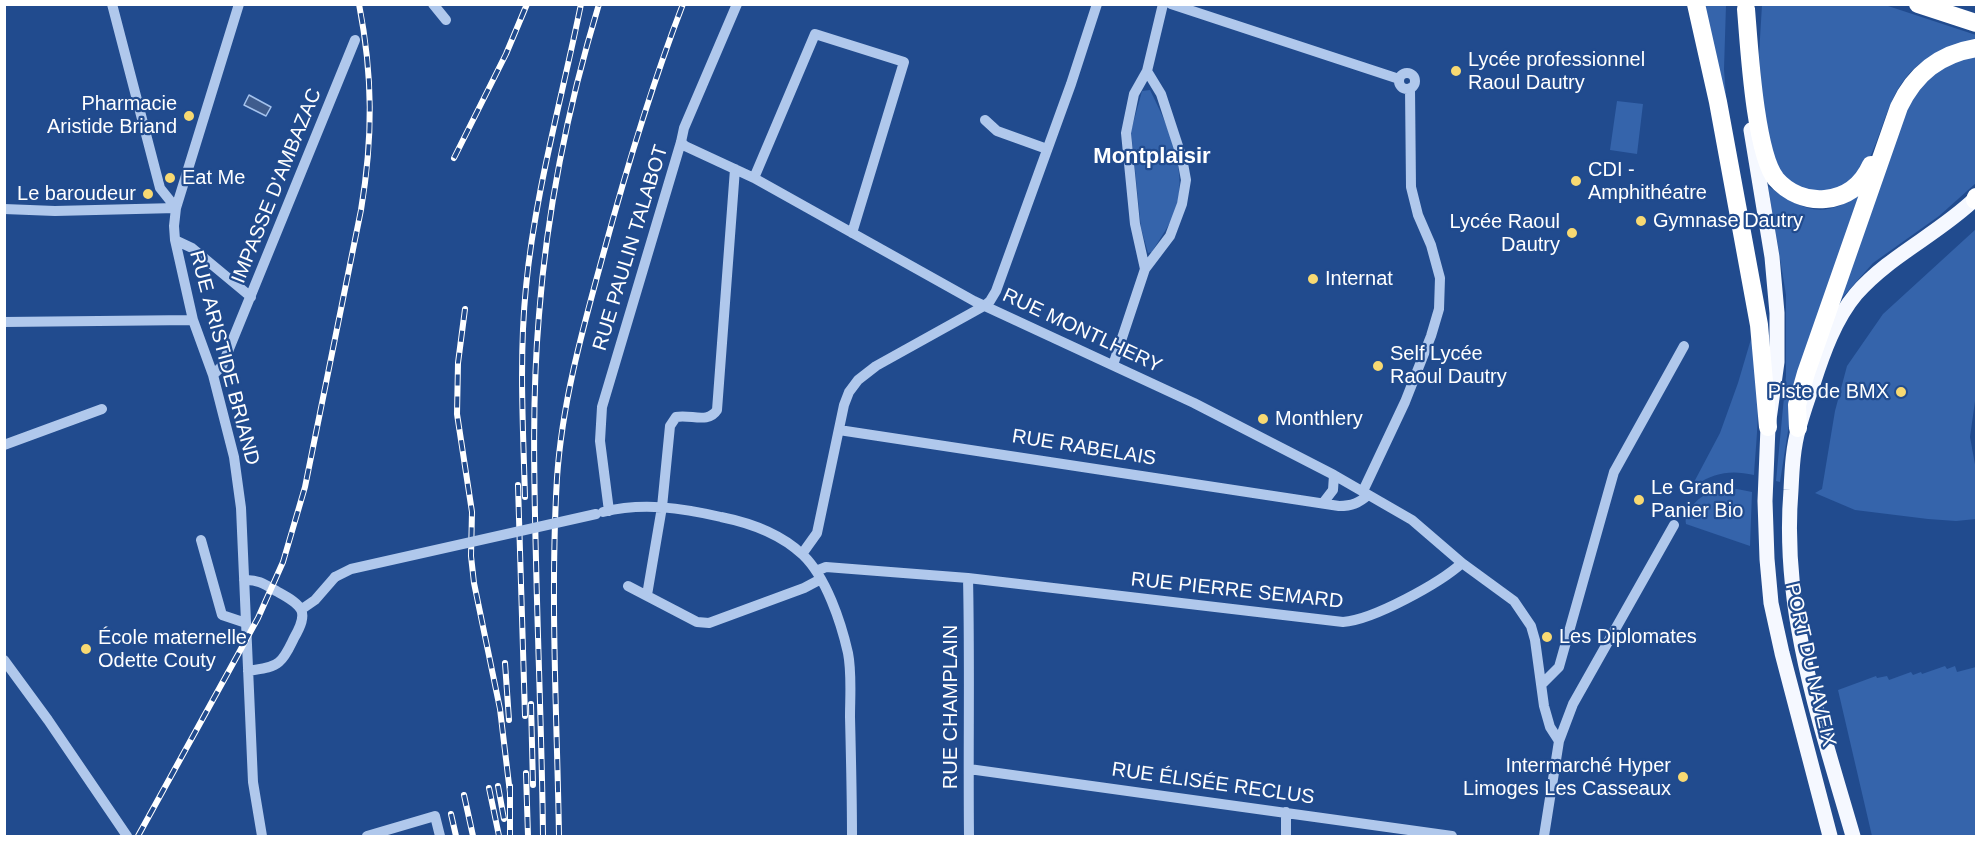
<!DOCTYPE html>
<html>
<head>
<meta charset="utf-8">
<style>
  body { margin:0 }
  #map { position:relative; width:1981px; height:841px; overflow:hidden; background:#214b8e; font-family:Arial,sans-serif }
  canvas { display:block }
  .frame { position:absolute; inset:0; border:6px solid #fff; pointer-events:none }
</style>
</head>
<body>
<div id="map">
<canvas width="1981" height="841"></canvas>
<div class="frame"></div>
</div>
<script>
const c = document.querySelector('canvas').getContext('2d');
c.lineJoin = 'round';
function paint(path, color) {
  c.fillStyle = color;
  c.fill(path, 'evenodd');
}
function trace(path, color, width, dash) {
  c.strokeStyle = color;
  c.lineWidth = width;
  c.lineCap = dash ? 'butt' : 'round';
  c.setLineDash(dash || []);
  c.stroke(path);
}
function write(font, color, halo, rows, align = 'center') {
  c.font = font + ' Arial,sans-serif';
  c.lineWidth = 4.5;
  c.setLineDash([]);
  c.textBaseline = 'middle';
  c.strokeStyle = halo;
  c.fillStyle = color;
  for (const [text, x, y, turn = 0] of rows) {
    c.save();
    c.translate(x, y);
    c.rotate((+turn || 0) * Math.PI / 180);
    c.textAlign = isNaN(turn) ? turn : align;
    if (halo) c.strokeText(text, 0, 0);
    c.fillText(text, 0, 0);
    c.restore();
  }
}
const green = new Path2D(`
  M 1702,5 L 1726,5 L 1724,69 L 1727,110 Z
  M 1762,5 L 1885,5 L 1976,35 L 1976,41 C 1958,47 1937,51 1921,63 C 1877,95 1886,160 1845,188 C 1837,193 1818,192 1808,193 L 1777,173 L 1763,108 L 1759,55 Z
  M 1976,54 L 1976,183 L 1939,216 L 1873,263 L 1841,299 L 1898,129 L 1916,92 L 1942,67 Z
  M 1150,90 C 1167,124 1187,167 1177,206 C 1173,221 1160,238 1152,252 L 1148,253 L 1141,228 L 1131,131 L 1142,91 Z
  M 1617,101 L 1643,104 L 1637,154 L 1610,150 Z
  M 1768,186 C 1804,211 1822,220 1861,194 L 1791,412 L 1780,482 L 1776,481 L 1786,376 L 1786,295 Z
  M 1976,229 L 1976,394 L 1970,437 L 1976,470 L 1976,519 L 1956,521 L 1928,519 L 1855,510 L 1815,493 L 1822,489 L 1835,411 L 1847,366 L 1883,314 Z
  M 1751,339 C 1763,379 1757,433 1754,475 C 1732,470 1715,472 1696,485 L 1693,484 L 1720,433 L 1738,383 Z
  M 1737,489 L 1752,492 L 1750,546 L 1686,524 C 1683,509 1704,492 1717,490 C 1723,489 1730,489 1737,489 Z
  M 1945,666 L 1947,669 L 1955,666 L 1957,672 L 1976,667 L 1976,836 L 1872,836 L 1838,690 L 1876,676 L 1877,678 L 1887,676 L 1889,680 L 1911,672 L 1913,675 L 1921,672 L 1922,674 Z`);
const water = new Path2D(`
  M 249,95 L 271,107 L 266,116 L 244,105 Z`);
const minor = new Path2D(`
  M 112,4 L 160,188 L 176,208
  M 239,4 L 176,208 L 174,226 L 175,240 L 193,320 L 213,375 L 234,457 L 241,508 L 253,782 L 262,836
  M 433,4 L 446,20
  M 1171,4 L 1399,79
  M1399 81a8 8 0 1 1 16 0a8 8 0 1 1-16 0Z
  M 985,120 L 997,131 L 1047,149
  M 681,142 L 685,146 L 754,178 L 974,301 L 1194,403 L 1334,475 L 1412,520 L 1462,563 L 1514,601 L 1531,626 L 1535,640 L 1544,706 L 1550,727 L 1559,741
  M 754,178 L 815,34 L 904,62 L 852,233
  M 4,209 L 55,211 L 176,208
  M 175,240 L 192,248 L 251,297
  M 1145,269 L 1135,224 L 1126,133 L 1134,94 L 1147,71 L 1163,4
  M 4,322 L 193,320
  M 1113,365 L 1145,269 L 1170,236 L 1182,204 L 1186,180 L 1182,158 L 1161,94 L 1147,71
  M 213,375 L 222,366 L 355,40
  M 839,430 L 1339,506 C 1352,506 1359,503 1368,495
  M 4,445 L 102,409
  M 1363,491 L 1405,402 L 1431,336 L 1439,309 L 1440,278 L 1431,245 L 1418,215 L 1411,187 L 1410,88
  M 1323,503 L 1333,490 L 1334,475
  M 609,511 L 600,441 L 602,407 L 681,142 L 684,128 L 737,4
  M 603,512 C 643,502 682,508 721,517 C 751,523 780,533 803,555 C 826,577 841,622 848,653 C 852,673 850,697 850,717 C 851,757 852,797 852,836
  M 201,540 L 222,615 L 246,623
  M 802,554 L 817,533 L 844,405 L 849,392 L 858,380 L 876,366 L 984,306 L 990,301 L 996,291 L 1071,84 L 1097,4
  M 816,571 L 826,567 L 968,578 L 1343,622 C 1373,620 1440,583 1462,563
  M 968,578 C 970,664 968,750 969,836
  M 244,580 C 258,579 266,585 278,592 C 304,606 309,612 294,638 C 290,646 286,656 279,662 C 271,669 258,669 248,671
  M 628,586 L 697,622 L 709,623 L 804,588 L 821,579
  M 647,595 L 662,507 L 670,426 L 676,417 C 691,414 708,424 717,410 L 735,169
  M 302,609 L 315,600 L 335,577
  M 4,660 L 48,720 L 127,836
  M 1542,684 L 1559,667 L 1614,472 L 1684,346
  M 969,769 L 1452,836
  M 1286,812 L 1286,836
  M 367,836 L 435,816 L 440,836
  M 1544,836 L 1559,741 L 1573,704 L 1674,525`);
const major = new Path2D(`
  M 1751,130 L 1772,257 L 1777,313 L 1777,362 L 1768,427 L 1765,501 L 1767,559 L 1771,603 L 1782,653 L 1830,836
  M 1853,836 C 1820,722 1781,611 1791,490 C 1792,469 1793,447 1799,427 C 1803,413 1808,398 1813,384 C 1823,353 1835,319 1856,294 C 1890,255 1939,234 1976,198`);
const highway = new Path2D(`
  M 1696,4 L 1718,102 L 1759,325 L 1768,427
  M 1918,4 L 1976,23
  M 1746,9 C 1749,45 1755,153 1776,179 C 1788,193 1807,201 1825,199 C 1847,197 1862,185 1871,165
  M 1975,200 L 1976,197
  M 1798,428 L 1797,405 L 1806,373 L 1899,107 C 1915,73 1940,54 1976,48`);
const rail = new Path2D(`
  M 454,158 L 506,54 L 527,4
  M 465,309 L 458,363 L 457,414 L 472,512 L 471,556 L 474,583 L 500,709 L 510,793
  M 518,485 L 525,716
  M 525,497 C 523,427 519,356 526,287 C 535,192 562,98 581,4
  M 505,663 L 509,720
  M 531,704 L 533,785
  M 526,773 L 528,836
  M 498,786 L 504,819
  M 510,786 L 510,836
  M 489,788 L 499,836
  M 464,795 L 473,836
  M 451,814 L 456,836
  M 138,836 L 258,618 L 283,562 L 305,487 L 361,210 C 373,138 373,76 359,4
  M 543,836 C 542,744 538,652 536,560 C 534,478 532,397 539,315 C 547,210 568,106 599,4
  M 559,836 C 557,717 550,597 557,478 C 562,402 583,328 603,255 C 626,170 651,87 683,4`);
const minorBridge = new Path2D(`
  M 335,577 L 351,569 L 596,514`);
const markers = [
  [1456,71,6,"#f8d972"],
  [189,116,6,"#f8d972"],
  [170,178,6,"#f8d972"],
  [1576,181,6,"#f8d972"],
  [148,194,6,"#f8d972"],
  [1641,221,6,"#f8d972"],
  [1572,233,6,"#f8d972"],
  [1313,279,6,"#f8d972"],
  [1378,366,6,"#f8d972"],
  [1901,392,6,"#f8d972"],
  [1263,419,6,"#f8d972"],
  [1639,500,6,"#f8d972"],
  [1547,637,6,"#f8d972"],
  [86,649,6,"#f8d972"],
  [1683,777,6,"#f8d972"]
];
const poiNames = [
  ["Lycée professionnel",1468,60],
  ["Raoul Dautry",1468,83],
  ["Pharmacie",177,104,"right"],
  ["Aristide Briand",177,127,"right"],
  ["CDI -",1588,170],
  ["Amphithéatre",1588,193],
  ["Eat Me",182,178],
  ["Le baroudeur",136,194,"right"],
  ["Gymnase Dautry",1653,221],
  ["Lycée Raoul",1560,222,"right"],
  ["Dautry",1560,245,"right"],
  ["Internat",1325,279],
  ["Self Lycée",1390,354],
  ["Raoul Dautry",1390,377],
  ["Piste de BMX",1889,392,"right"],
  ["Monthlery",1275,419],
  ["Le Grand",1651,488],
  ["Panier Bio",1651,511],
  ["Les Diplomates",1559,637],
  ["École maternelle",98,638],
  ["Odette Couty",98,661],
  ["Intermarché Hyper",1671,766,"right"],
  ["Limoges Les Casseaux",1671,789,"right"]
];
const streetNames = [
  ["IMPASSE D'AMBAZAC",277,186,-68],
  ["RUE PAULIN TALABOT",631,248,-73],
  ["RUE MONTLHERY",1082,331,25],
  ["RUE ARISTIDE BRIAND",224,358,75],
  ["RUE RABELAIS",1084,448,9],
  ["RUE PIERRE SEMARD",1237,591,6],
  ["PORT DU NAVEIX",1810,665,77],
  ["RUE CHAMPLAIN",951,707,-90],
  ["RUE ÉLISÉE RECLUS",1213,784,8]
];
const quarterNames = [
  ["Montplaisir",1152,157]
];
paint(green, '#3564ab');
paint(water, '#3f5c8d');
trace(water, '#a4c2ed', 1.5);
trace(minor, '#b0c8ec', 10);
trace(major, '#f5f8ff', 15);
trace(highway, '#fff', 18);
trace(rail, '#fff', 6);
trace(rail, '#214b8e', 4, [11]);
trace(minorBridge, '#b0c8ec', 10);
for (const [x, y, r, color] of markers) {
  const dot = new Path2D();
  dot.arc(x, y, r, 0, 2 * Math.PI);
  c.fillStyle = color;
  c.fill(dot);
  trace(dot, '#214b8e', 2);
}
write('20px', '#fff', '#214b8e', poiNames, 'left');
write('20px', '#fff', '#214b8e', streetNames);
write('bold 22px', '#fff', '#214b8e', quarterNames);
</script>
</body>
</html>
